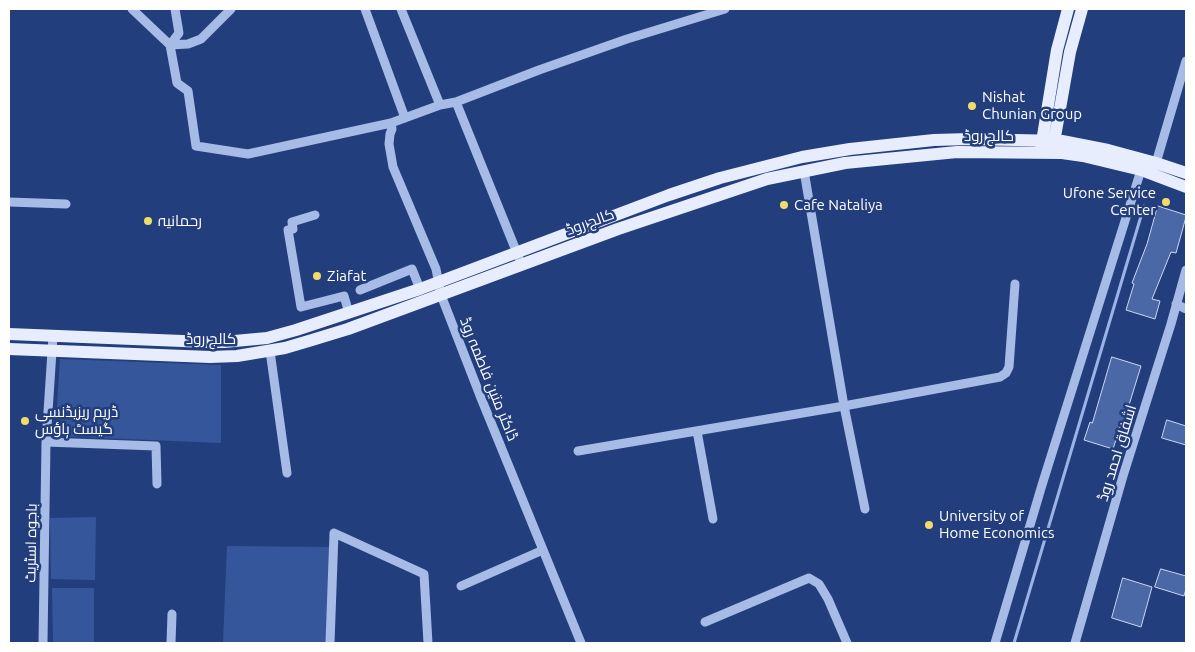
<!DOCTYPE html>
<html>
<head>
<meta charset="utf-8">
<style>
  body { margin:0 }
  #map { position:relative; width:1195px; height:652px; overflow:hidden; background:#233e7d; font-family:Ubuntu,sans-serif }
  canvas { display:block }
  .frame { position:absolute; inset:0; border:10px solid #fff; pointer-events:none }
</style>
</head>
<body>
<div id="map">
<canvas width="1195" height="652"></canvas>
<div class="frame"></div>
</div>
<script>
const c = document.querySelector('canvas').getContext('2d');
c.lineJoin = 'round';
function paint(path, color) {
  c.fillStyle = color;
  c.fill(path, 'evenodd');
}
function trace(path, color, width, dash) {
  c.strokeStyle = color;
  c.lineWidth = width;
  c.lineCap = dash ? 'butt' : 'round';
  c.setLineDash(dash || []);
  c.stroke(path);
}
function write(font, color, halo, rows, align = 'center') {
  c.font = font + ' Ubuntu,Cairo,sans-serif';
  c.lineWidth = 5;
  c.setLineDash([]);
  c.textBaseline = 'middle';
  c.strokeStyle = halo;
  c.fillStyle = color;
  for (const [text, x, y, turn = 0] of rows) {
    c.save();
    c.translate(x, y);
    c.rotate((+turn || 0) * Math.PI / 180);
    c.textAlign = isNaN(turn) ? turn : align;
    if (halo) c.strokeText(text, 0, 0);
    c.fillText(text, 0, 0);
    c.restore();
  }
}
const green = new Path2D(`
  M 60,359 L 221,365 L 221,443 L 55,436 Z
  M 96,517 L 95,580 L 51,579 L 50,518 Z
  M 227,546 L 333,547 L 329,643 L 223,643 Z
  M 52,588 L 94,588 L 94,643 L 53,643 Z`);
const stream = new Path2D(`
  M 1014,643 L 1144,206`);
const building = new Path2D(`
  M 1158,206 L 1186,215 L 1186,217 L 1176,253 L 1171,252 L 1152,299 L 1160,301 L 1155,319 L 1126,310 L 1134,284 L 1132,283 L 1147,244 Z
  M 1112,357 L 1141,366 L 1122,428 L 1120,427 L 1113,449 L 1084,440 L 1090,422 L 1092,423 Z
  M 1167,420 L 1186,426 L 1186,445 L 1162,438 Z
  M 1161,569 L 1186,576 L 1186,589 L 1184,596 L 1155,587 Z
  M 1123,578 L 1152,587 L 1141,627 L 1112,618 Z`);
const minor = new Path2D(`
  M 132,9 L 170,45 L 177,83 L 188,91 L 196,146 L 248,154 L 391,123 L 440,105 L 456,102 L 539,70 L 627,39 L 725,9
  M 365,9 L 405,118
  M 401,9 L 440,105
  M 170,45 L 188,44 L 201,39 L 231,9
  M 170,45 L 179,33 L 175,9
  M 456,102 L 519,258
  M 391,123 L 392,129 L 390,134 L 389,144 L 393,167 L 436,269 L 441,295 L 481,398 L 581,643
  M 1156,163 L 1186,61
  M 804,171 L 844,406 L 865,509
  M 9,202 L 66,204
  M 315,215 L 292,222 L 293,229 L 288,230 L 301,307 L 344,296 L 349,313
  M 360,290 L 412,269 L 420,289
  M 1176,304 L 1186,309
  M 270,351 L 287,473
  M 697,431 L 713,519
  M 46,442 L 156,446 L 157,484
  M 578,451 L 844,406 L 1000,377 L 1006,373 L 1009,367 L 1015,284
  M 461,586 L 543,550
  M 705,622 L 809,578 L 819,584 L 828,599 L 847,643
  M 43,643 L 46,442 L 53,336
  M 171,643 L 172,614
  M 330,643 L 334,533 L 424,574 L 428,643
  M 995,643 L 1042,485 L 1141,170
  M 1075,643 L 1123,476 L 1171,324 L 1186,270`);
const major = new Path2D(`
  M 1041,148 L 1057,50 L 1068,9
  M 1053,148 L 1070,52 L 1082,9
  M 9,334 L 207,342 L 224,342 L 267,338 L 296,330 L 420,289 L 669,195 L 720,178 L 802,157 L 850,149 L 934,140 L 969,139 L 1062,141 L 1108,150 L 1156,163 L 1186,173
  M 9,349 L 210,357 L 237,356 L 285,348 L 312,340 L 348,329 L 618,229 L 767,179 L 845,163 L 957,152 L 1062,153 L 1083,156 L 1141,170 L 1186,187`);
const markers = [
  [972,106,5,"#f1db69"],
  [1166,202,5,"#f1db69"],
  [784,205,5,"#f1db69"],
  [148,221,5,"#f1db69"],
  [317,276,5,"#f1db69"],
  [25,421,5,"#f1db69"],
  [929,525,5,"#f1db69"]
];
const poiNames = [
  ["Nishat",982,97],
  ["Chunian Group",982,114],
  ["Ufone Service",1156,193,"right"],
  ["Center",1156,210,"right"],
  ["Cafe Nataliya",794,205],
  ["رحمانیہ",158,221],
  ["Ziafat",327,276],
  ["ڈریم ریزیڈنسی",35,412],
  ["گیسٹ ہاؤس",35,429],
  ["University of",939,516],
  ["Home Economics",939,533]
];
const streetNames = [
  ["کالج روڈ",989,136],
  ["کالج روڈ",590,222,-20],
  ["کالج روڈ",211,339],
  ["ڈاکٹر متین فاطمہ روڈ",489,379,68],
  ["اشفاق احمد روڈ",1117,453,-73],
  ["باجوہ اسٹریٹ",31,543,-89]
];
paint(green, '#36569b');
trace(stream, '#9ab4e7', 3);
paint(building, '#4b68a6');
trace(building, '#cad8f5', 1);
trace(minor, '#a6bbe6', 9);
trace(major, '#e7edfd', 12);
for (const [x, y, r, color] of markers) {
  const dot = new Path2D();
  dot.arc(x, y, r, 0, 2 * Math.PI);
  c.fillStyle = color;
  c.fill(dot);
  trace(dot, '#233e7d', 2);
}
write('15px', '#fff', '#233e7d', poiNames, 'left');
write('15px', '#fff', '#233e7d', streetNames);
</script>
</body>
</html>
